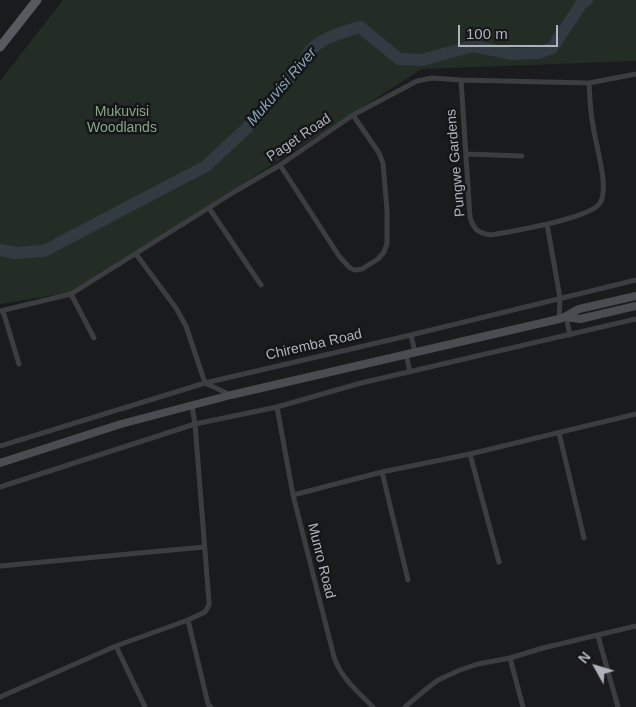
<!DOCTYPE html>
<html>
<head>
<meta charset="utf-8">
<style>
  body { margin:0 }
  #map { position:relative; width:636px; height:707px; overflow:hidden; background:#1a1b1d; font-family:Arial,sans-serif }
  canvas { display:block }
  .north { position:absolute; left:571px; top:642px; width:50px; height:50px; -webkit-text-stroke:4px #151618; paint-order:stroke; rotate:309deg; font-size:14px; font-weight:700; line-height:20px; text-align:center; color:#aeb3bb }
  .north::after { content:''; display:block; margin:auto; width:18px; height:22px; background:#aeb3bb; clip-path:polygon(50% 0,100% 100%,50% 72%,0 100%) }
  .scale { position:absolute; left:458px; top:25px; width:100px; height:22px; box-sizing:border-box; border:2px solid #aeb3bb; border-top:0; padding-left:6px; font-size:15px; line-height:18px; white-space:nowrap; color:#aeb3bb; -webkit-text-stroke:4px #151618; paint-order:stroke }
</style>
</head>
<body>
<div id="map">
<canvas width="636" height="707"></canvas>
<div class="north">N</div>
<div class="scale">100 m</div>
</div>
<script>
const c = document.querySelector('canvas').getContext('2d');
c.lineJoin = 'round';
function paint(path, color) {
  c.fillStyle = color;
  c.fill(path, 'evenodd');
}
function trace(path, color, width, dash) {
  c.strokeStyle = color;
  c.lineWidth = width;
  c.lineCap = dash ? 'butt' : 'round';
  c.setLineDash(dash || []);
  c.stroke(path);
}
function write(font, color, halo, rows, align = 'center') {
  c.font = font + ' Arial,sans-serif';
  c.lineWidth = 5;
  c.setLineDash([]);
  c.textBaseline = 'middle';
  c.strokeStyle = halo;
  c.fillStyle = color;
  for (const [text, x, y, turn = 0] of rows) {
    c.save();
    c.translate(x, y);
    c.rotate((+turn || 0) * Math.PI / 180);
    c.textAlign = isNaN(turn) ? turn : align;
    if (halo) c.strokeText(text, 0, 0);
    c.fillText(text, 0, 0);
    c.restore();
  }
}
const green = new Path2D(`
  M 63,0 L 636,0 L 636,61 L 422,69 L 73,292 L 0,304 L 0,81 Z`);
const river = new Path2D(`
  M 0,250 L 15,253 L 44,251 L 206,166 L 247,128 L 304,61 C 311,40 341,33 360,27 L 399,59 L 422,60 L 473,46 L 512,54 L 538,53 L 552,48 L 582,3 L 587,0`);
const minor = new Path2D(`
  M 461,80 L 470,217 C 474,230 478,233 491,235 C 512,231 590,219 600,203 C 610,187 595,144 593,125 C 590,111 590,97 589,83
  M 466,154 L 522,156
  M 280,165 L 339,256 L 350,268 L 355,270 L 362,269 L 378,259 L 384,252 L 387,244 L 387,210 L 383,163 L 379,153 L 353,115
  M 209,208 L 261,285
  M 547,224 L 560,298 L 559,319
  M 136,254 L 176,308 L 186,326 L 205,383 L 231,395
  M 71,294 L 94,338
  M 0,311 L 71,294 L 234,192 L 280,165 L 353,115 L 417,81 L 432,78 L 461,80 L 589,83 L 636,74
  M 3,311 L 19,364
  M 566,317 L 570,335
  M 411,335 L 415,352
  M 406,354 L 410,372
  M 277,407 L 293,495 L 334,657 C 341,678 358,692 373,707
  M 559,433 L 584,538
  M 0,446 L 205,383 L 411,335 L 636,280
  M 470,454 L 499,562
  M 382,472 L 408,580
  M 0,487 L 195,424 L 277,407 L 361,383 L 636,319
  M 293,495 L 382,472 L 470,454 L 636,414
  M 0,566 L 204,547
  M 188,620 L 208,704 L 211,707
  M 598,636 L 618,707
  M 116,646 L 145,707
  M 510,658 L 523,707
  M 0,697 L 116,646 L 188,620 L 205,612 L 209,605 L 209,602 L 195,424 L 192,406
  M 405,707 L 425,690 L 438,680 L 460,670 L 478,664 L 510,658 L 543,648 L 636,626`);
const secondary = new Path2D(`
  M 566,317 L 580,319 L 636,306
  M 0,463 L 121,424 L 231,395 L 559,319 C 567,317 572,312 579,309 L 636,296`);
const primary = new Path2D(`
  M 0,47 L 37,0`);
const parkNames = [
  ["Mukuvisi",122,112],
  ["Woodlands",122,128]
];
const streetNames = [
  ["Paget Road",299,138,-34],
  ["Pungwe Gardens",456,163,-95],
  ["Chiremba Road",314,345,-13],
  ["Munro Road",321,561,76]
];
const waterNames = [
  ["Mukuvisi River",282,87,-49]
];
paint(green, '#242d25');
trace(river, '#313b41', 12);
trace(minor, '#3c3d41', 5);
trace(secondary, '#4a4c51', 8);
trace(primary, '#585a60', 9);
write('14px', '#87a586', '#151618', parkNames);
write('14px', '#aeb3bb', '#151618', streetNames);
write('italic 15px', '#87a3b4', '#151618', waterNames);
</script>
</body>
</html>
